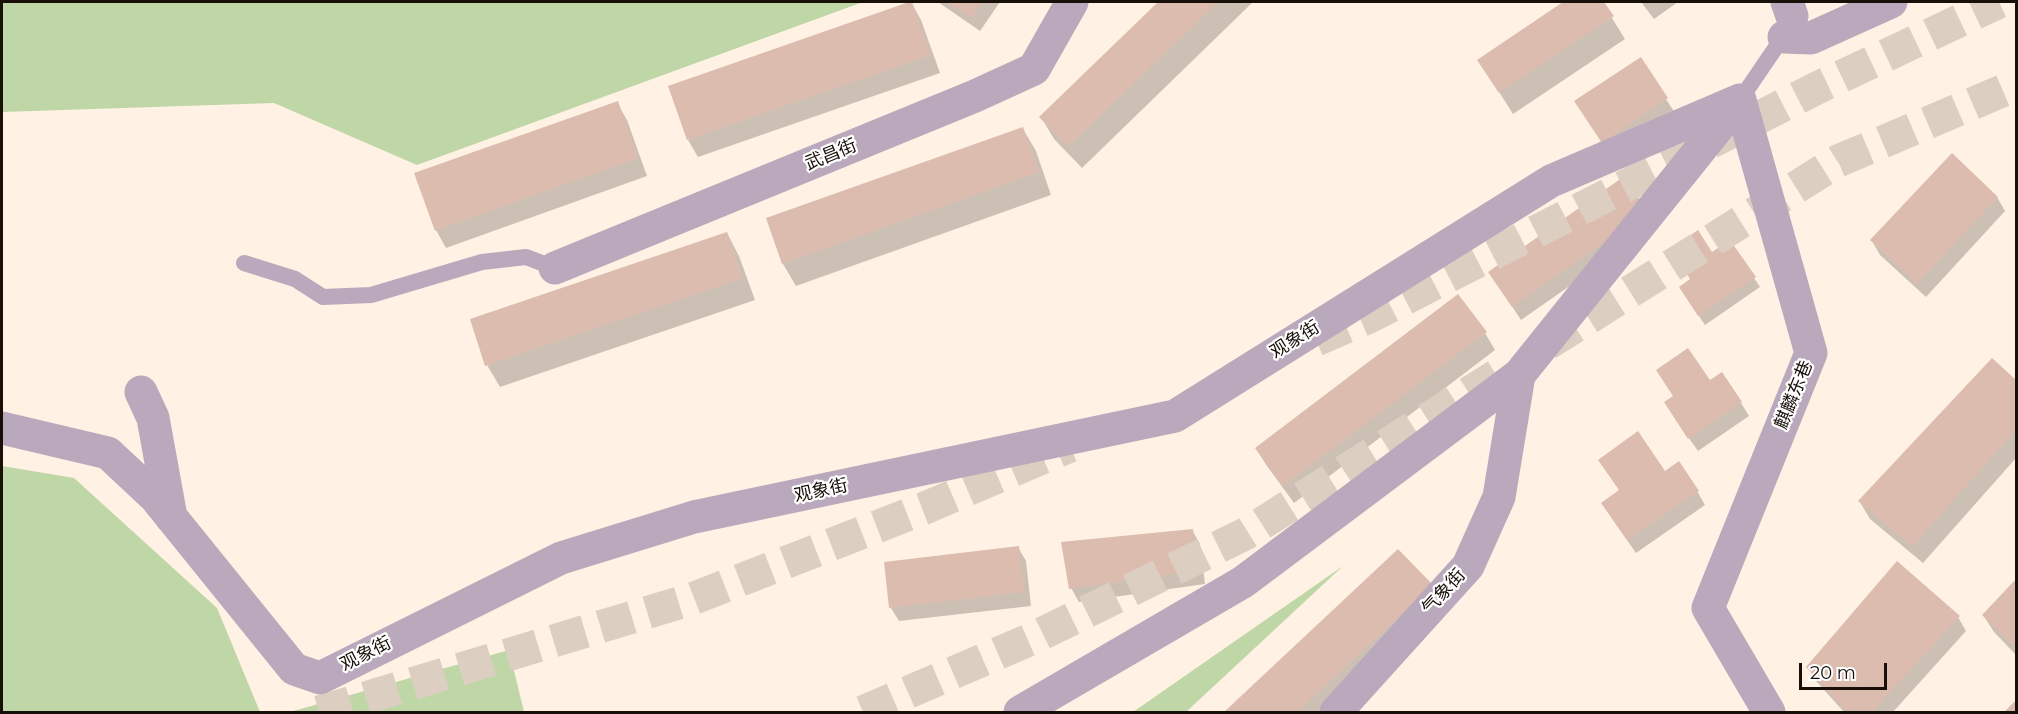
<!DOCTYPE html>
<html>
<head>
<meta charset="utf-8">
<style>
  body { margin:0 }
  #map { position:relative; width:2018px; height:714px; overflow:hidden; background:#fff1e3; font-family:Montserrat,sans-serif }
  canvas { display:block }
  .frame { position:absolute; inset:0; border:3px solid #170f08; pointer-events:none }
  .scale { position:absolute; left:1799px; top:663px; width:88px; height:27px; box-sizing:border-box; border:3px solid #170f08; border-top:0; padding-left:8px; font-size:18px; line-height:21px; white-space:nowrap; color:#170f08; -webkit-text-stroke:4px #fff; paint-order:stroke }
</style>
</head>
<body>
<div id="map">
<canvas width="2018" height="714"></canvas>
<div class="frame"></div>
<div class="scale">20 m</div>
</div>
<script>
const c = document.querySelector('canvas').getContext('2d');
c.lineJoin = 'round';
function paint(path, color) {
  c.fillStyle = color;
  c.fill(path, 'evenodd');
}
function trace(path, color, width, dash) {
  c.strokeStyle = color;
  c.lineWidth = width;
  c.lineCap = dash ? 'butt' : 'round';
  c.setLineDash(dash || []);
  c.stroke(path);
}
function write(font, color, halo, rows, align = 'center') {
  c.font = font + ' Montserrat,"Noto Sans SC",sans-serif';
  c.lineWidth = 4.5;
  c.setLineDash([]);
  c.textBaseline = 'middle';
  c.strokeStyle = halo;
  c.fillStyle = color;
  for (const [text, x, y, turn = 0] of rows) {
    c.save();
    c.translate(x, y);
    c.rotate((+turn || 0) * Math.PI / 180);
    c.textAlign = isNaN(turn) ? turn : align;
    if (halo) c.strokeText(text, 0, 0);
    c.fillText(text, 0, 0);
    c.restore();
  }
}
const green = new Path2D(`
  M 2,2 L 863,2 L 417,165 L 274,103 L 2,112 Z
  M 2,466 L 74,478 L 217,608 L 260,712 L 2,712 Z
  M 1343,566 L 1186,712 L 1133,712 Z
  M 509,650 L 524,712 L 290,712 Z`);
const shadow = new Path2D(`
  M 911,2 L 921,20 L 940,73 L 698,157 L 688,140 Z
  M 938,2 L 1000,2 L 980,31 Z
  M 1160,2 L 1253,2 L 1082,168 L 1054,139 L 1041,117 Z
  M 1565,2 L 1602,2 L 1625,39 L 1513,114 L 1479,60 Z
  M 1641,2 L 1678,2 L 1654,19 Z
  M 1640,59 L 1675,113 L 1611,156 L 1584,115 Z
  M 617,103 L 627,120 L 647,176 L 446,248 L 436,230 Z
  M 1023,129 L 1036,151 L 1051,195 L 796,286 L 783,264 L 768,219 Z
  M 1997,197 L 2005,211 L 1926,297 L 1880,255 L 1872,241 Z
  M 1654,227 L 1521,320 L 1490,273 Z
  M 727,233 L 739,256 L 755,300 L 500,387 L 487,365 Z
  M 1712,254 L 1754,278 L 1760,287 L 1705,325 L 1686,297 L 1691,280 Z
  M 1485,333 L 1495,350 L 1294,503 L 1267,466 L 1256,449 Z
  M 1992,360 L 2016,382 L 2016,458 L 1923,563 L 1870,519 L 1860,502 Z
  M 1709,382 L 1741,403 L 1749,416 L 1698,451 L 1674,417 L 1674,397 Z
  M 1600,460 L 1665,473 L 1697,491 L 1705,505 L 1636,553 L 1611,517 L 1620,491 Z
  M 1192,530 L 1200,544 L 1205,584 L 1079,602 L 1071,588 Z
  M 1018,547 L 1026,561 L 1031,606 L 899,621 L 891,608 Z
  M 1398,551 L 1431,586 L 1326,712 L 1226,712 Z
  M 2016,581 L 2016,655 L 1994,632 L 1983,615 Z
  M 1958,617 L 1966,631 L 1893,712 L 1844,712 L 1816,681 L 1808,667 Z`);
const building = new Path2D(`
  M 909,2 L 912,2 L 931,55 L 687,140 L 668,86 Z
  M 946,2 L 983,2 L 972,18 Z
  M 1158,2 L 1218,2 L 1068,147 L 1039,117 Z
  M 1563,2 L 1604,2 L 1614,16 L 1499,93 L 1477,60 Z
  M 1641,57 L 1668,98 L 1602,143 L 1574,101 Z
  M 618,101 L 638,158 L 435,231 L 414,173 Z
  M 1023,127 L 1039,172 L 782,264 L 766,218 Z
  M 1952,153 L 1998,197 L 1917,284 L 1870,240 Z
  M 1626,175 L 1647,212 L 1512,307 L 1488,272 Z
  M 1698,230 L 1712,252 L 1730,240 L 1756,277 L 1698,316 L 1679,287 L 1690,279 L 1670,249 Z
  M 727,232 L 743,278 L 485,366 L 470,319 Z
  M 1458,294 L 1487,332 L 1283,486 L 1255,448 Z
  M 1688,348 L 1710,380 L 1722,372 L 1742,402 L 1688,439 L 1664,402 L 1673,396 L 1656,370 Z
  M 1992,358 L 2016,380 L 2016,430 L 1912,547 L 1858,501 Z
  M 1638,431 L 1665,471 L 1679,461 L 1699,491 L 1627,540 L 1601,503 L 1619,490 L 1598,460 Z
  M 1193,529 L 1198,570 L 1069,589 L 1061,542 Z
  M 1019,546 L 1024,592 L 889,608 L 884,562 Z
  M 1398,549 L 1433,585 L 1297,712 L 1224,712 Z
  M 1897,561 L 1960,616 L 1872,712 L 1847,712 L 1806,667 Z
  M 2016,579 L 2016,648 L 1982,615 Z
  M 2016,700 L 2016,712 L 2004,712 Z`);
const primaryTunnel = new Path2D(`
  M 1316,340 L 1369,317 L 1817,88 L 1999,2
  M 1547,344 L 1838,161 L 2016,85
  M 319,712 L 692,599 L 925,508 L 1070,446
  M 863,712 L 1031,639 L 1245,534 L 1499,374`);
const service = new Path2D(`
  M 1740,100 L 1787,31
  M 244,263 L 295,279 L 323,297 L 371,295 L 482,262 L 526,257 L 555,268`);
const minor = new Path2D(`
  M 1787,2 L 1792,16
  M 1784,37 L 1811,38 L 1891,2
  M 1740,100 L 1811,353 L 1708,608 L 1769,712
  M 555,268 L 975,96 L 1034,69 L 1072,2
  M 141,392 L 153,418 L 171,517
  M 2,428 L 108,453 L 155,497 L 294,669 L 320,678 L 561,558 L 694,517 L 1175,416 L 1551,181 L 1740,100 L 1519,375 L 1243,582 L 1020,712
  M 1336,712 L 1468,566 L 1499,497 L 1519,375`);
const streetNames = [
  ["武昌街",831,155,-22],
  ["观象街",1295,340,-32],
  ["麒麟东巷",1794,395,-68],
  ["观象街",821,491,-12],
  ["气象街",1444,592,-48],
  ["观象街",366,654,-27]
];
paint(green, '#bfd6a7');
paint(shadow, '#0003');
paint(building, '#dbbcaf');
trace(primaryTunnel, '#dccfc2', 33, [33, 16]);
trace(service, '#baa9bc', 16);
trace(minor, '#baa9bc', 33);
write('18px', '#170f08', '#fff', streetNames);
</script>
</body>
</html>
